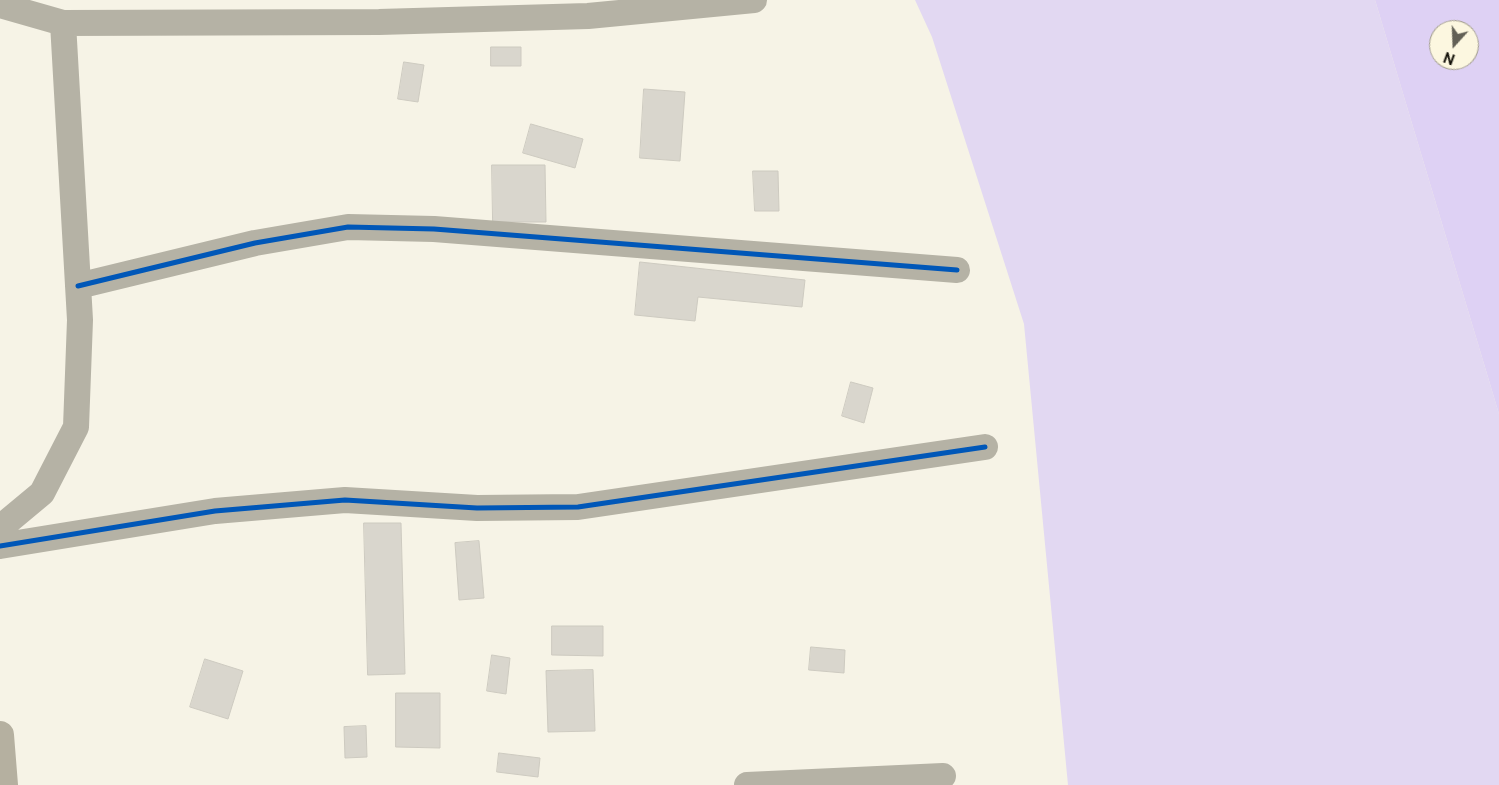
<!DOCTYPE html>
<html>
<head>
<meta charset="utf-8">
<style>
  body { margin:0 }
  #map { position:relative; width:1499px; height:785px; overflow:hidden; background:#f6f3e6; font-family:"Public Sans",sans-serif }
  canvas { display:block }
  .north { position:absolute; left:1429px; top:20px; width:50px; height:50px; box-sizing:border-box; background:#fcf7e0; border:1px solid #9f9b8a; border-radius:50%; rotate:200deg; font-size:14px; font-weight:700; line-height:20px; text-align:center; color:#131109 }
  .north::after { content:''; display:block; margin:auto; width:18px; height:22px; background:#626056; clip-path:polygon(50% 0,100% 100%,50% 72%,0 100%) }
</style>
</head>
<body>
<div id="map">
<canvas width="1499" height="785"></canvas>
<div class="north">N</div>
</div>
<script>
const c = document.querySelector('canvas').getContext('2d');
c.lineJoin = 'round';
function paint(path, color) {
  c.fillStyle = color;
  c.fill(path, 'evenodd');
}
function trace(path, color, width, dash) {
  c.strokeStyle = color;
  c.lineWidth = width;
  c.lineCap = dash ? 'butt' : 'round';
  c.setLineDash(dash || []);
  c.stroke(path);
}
const green = new Path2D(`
  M 915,0 L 1375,0 L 1499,414 L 1499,785 L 1068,785 L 1024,324 L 932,37 Z`);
const forest = new Path2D(`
  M 1375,0 L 1499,0 L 1499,414 ZM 1439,30 L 1469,30 L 1469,60 L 1439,60 Z`);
const building = new Path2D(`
  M 491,47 L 521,47 L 521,66 L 491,66 Z
  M 404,62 L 424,65 L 418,102 L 398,99 Z
  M 644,89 L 685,92 L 680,161 L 640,158 Z
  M 531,124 L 583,139 L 575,168 L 523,153 Z
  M 492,165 L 545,165 L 546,222 L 493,222 Z
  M 753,171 L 778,171 L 779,211 L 755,211 Z
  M 640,262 L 805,280 L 802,307 L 698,297 L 695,321 L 635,315 Z
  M 851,382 L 873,388 L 864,423 L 842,416 Z
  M 364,523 L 401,523 L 405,674 L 368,675 Z
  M 479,541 L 484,598 L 459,600 L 455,543 Z
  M 552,626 L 603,626 L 603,656 L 552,655 Z
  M 811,647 L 845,650 L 844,673 L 809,670 Z
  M 492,655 L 510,658 L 506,694 L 487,691 Z
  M 205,659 L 243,671 L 228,719 L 190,707 Z
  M 593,670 L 595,731 L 548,732 L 546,671 Z
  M 396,693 L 440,693 L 440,748 L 396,747 Z
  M 366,726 L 367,757 L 345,758 L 344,727 Z
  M 499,753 L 540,758 L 538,777 L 497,772 Z`);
const street = new Path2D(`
  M 0,5 L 63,23 L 379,22 L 588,16 L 754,0
  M 78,286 L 255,243 L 348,227 L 434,229 L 957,270
  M 0,528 L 42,493 L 76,427 L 80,320 L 63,23
  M 0,546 L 215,511 L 345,500 L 477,508 L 578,507 L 985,447
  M 747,785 L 943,776`);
const secondary = new Path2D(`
  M 0,735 L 4,785`);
const cycleway = new Path2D(`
  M 78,286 L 255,243 L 348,227 L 434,229 L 957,270
  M 0,546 L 215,511 L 345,500 L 477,508 L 578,507 L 985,447`);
paint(green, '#e2d8f2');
paint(forest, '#ded1f4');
paint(building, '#d9d6cd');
trace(building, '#cdcac0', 1);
trace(street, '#b5b2a5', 26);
trace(secondary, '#b5b0a0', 28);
trace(cycleway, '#0057b8', 5);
</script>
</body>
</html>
